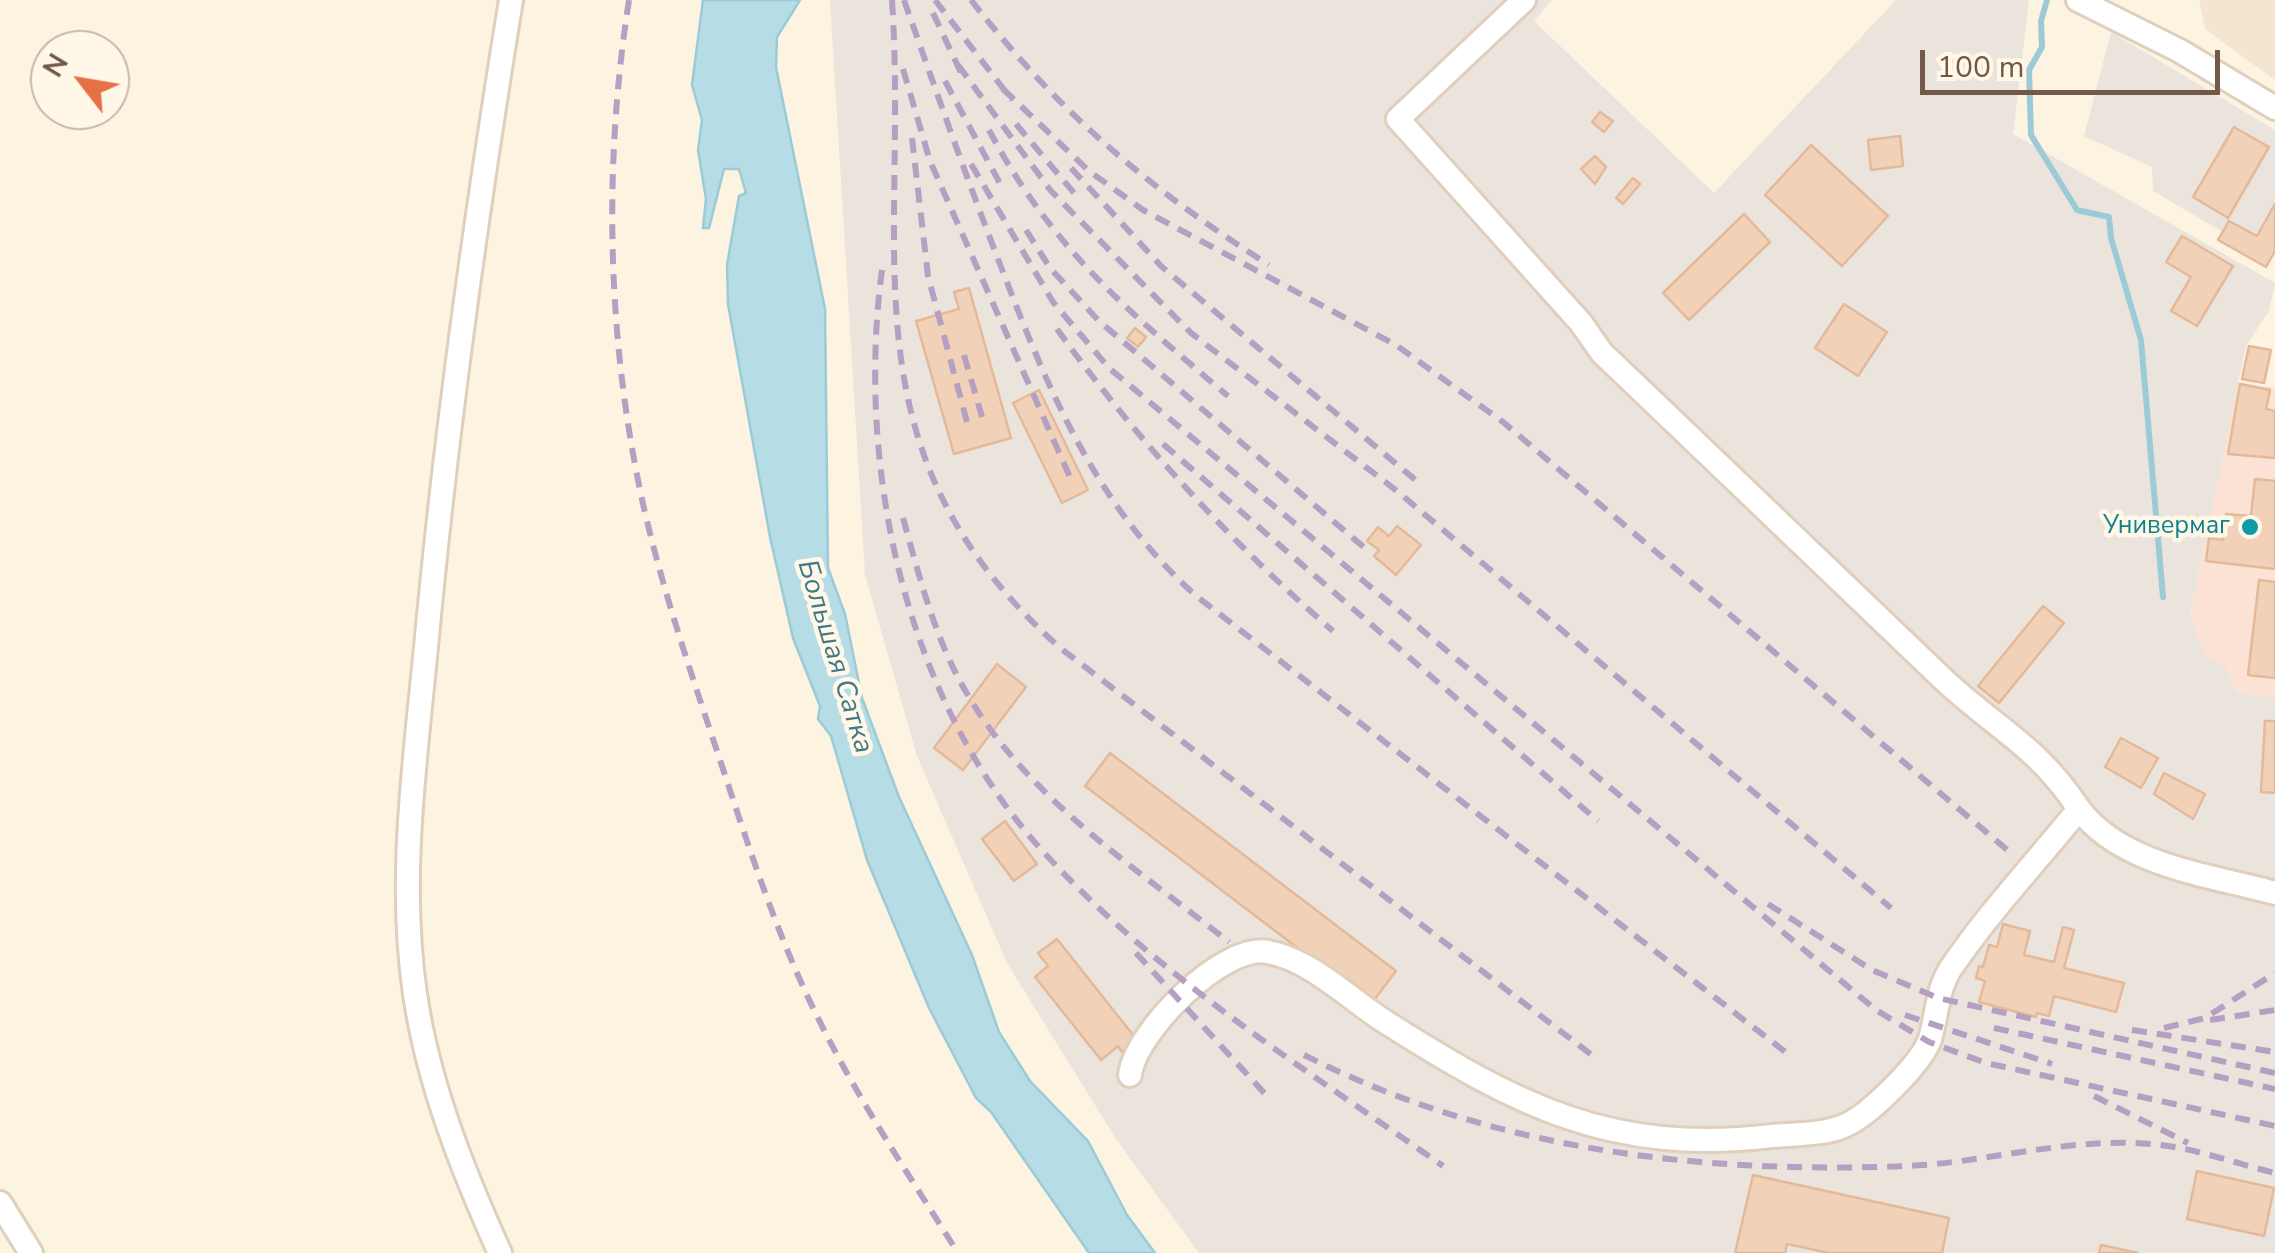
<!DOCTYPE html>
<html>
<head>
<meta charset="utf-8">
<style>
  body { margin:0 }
  #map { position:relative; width:2275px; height:1253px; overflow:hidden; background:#fcf3e1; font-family:"Nunito Sans",sans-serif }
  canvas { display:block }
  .north { position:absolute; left:30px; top:30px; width:100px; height:100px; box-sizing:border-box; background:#fff7e7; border:2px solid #c7b8a7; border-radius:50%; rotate:301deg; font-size:28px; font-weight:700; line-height:40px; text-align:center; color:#735948 }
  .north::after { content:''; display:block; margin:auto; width:35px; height:45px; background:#e67146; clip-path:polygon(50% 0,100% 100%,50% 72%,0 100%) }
  .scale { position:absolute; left:1920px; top:50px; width:300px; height:45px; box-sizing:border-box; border:5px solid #735948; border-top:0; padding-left:12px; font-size:30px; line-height:35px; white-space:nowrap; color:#735948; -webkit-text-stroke:8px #fff7e7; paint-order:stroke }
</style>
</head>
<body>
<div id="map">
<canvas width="2275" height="1253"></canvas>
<div class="north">N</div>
<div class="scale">100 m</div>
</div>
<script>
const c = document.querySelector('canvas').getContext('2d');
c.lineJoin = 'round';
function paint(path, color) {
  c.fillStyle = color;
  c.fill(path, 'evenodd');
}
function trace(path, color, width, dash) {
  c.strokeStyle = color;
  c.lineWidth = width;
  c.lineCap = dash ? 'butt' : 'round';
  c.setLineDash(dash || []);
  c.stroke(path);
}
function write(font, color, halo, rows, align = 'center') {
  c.font = font + ' "Nunito Sans",sans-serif';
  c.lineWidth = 9;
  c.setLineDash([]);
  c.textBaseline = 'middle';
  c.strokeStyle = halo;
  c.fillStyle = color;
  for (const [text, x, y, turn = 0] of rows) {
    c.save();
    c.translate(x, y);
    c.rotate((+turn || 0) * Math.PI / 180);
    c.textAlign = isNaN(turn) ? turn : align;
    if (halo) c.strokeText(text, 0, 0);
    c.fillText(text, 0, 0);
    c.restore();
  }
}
const residential = new Path2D(`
  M 2199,0 L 2275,0 L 2275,80 L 2205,29 Z`);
const commercial = new Path2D(`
  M 2238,382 L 2275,388 L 2275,697 L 2236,693 L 2227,667 L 2206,657 L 2190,617 Z`);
const industrial = new Path2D(`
  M 830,0 L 1552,0 L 1534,21 L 1714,193 L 1896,0 L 2029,0 L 2013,134 L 2275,283 L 2269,311 L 2246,346 L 2190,616 L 2206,657 L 2227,667 L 2236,693 L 2275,697 L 2275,1253 L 1199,1253 L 1116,1139 L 1007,963 L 917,756 L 865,575 Z
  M 2111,32 L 2275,130 L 2275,251 L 2223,232 L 2153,191 L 2152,167 L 2084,136 Z`);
const water = new Path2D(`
  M 703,0 L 800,0 L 777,37 L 776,67 L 825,309 L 828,568 L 845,614 L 862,698 L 899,797 L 972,955 L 999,1032 L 1030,1081 L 1088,1141 L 1127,1215 L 1155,1253 L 1089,1253 L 991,1112 L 976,1098 L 929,1008 L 867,860 L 831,736 L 818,719 L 820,706 L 793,638 L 770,537 L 728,304 L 727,265 L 739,196 L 746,193 L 739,169 L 724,169 L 709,228 L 703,228 L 706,199 L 698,150 L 702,120 L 692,85 Z`);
const stream = new Path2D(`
  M 2047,0 L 2041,21 L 2042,47 L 2029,70 L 2031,135 L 2077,210 L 2109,217 L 2111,238 L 2141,340 L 2163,597`);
const building = new Path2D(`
  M 1600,112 L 1613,121 L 1604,132 L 1592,122 Z
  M 2234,127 L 2269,147 L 2228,218 L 2193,197 Z
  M 1900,136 L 1903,166 L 1871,170 L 1868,140 Z
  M 1811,145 L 1888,216 L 1842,266 L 1765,195 Z
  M 1595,156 L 1606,167 L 1595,184 L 1581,169 Z
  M 1633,178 L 1640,184 L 1623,204 L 1616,198 Z
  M 2275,204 L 2275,251 L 2266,267 L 2218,240 L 2229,221 L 2257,236 Z
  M 1744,214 L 1770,242 L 1689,320 L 1663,293 Z
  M 2182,236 L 2233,266 L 2197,326 L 2171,311 L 2191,277 L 2166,262 Z
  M 969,288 L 1011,438 L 954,454 L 916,321 L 959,309 L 954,292 Z
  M 1844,304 L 1887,332 L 1858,376 L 1815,348 Z
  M 1135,328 L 1146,337 L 1138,347 L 1127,338 Z
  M 2249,346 L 2271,350 L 2264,383 L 2242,379 Z
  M 2240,384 L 2270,390 L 2266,409 L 2275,411 L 2275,458 L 2228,454 Z
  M 1039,390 L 1088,490 L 1062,503 L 1013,403 Z
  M 2255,479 L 2275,481 L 2275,569 L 2206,561 L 2209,538 L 2223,540 L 2226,514 L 2251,516 Z
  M 1397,526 L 1421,545 L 1396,575 L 1374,556 L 1379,550 L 1367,541 L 1378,527 L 1389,536 Z
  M 2259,580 L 2275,582 L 2275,678 L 2248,675 Z
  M 2043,606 L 2064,623 L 1999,703 L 1978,686 Z
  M 997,664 L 1026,687 L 963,770 L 934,748 Z
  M 2265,721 L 2275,721 L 2275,793 L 2261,792 Z
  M 2121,738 L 2158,758 L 2141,788 L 2105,767 Z
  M 1110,753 L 1396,971 L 1371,1004 L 1085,786 Z
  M 2164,773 L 2205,794 L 2193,819 L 2154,794 Z
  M 1005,821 L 1037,864 L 1014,881 L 982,839 Z
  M 2003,924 L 2030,931 L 2024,955 L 2054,962 L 2063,927 L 2074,930 L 2064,968 L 2124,983 L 2116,1012 L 2054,996 L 2049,1016 L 2037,1013 L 2036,1017 L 1979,1002 L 1985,981 L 1976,978 L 1979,966 L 1983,967 L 1989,945 L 1997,947 Z
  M 1057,939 L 1137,1040 L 1122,1052 L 1118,1046 L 1101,1060 L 1035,977 L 1048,966 L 1038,953 Z
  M 2197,1171 L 2274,1188 L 2264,1236 L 2187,1219 Z
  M 1753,1175 L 1949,1218 L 1942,1253 L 1829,1253 L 1787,1244 L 1785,1253 L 1735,1253 Z
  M 2101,1245 L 2138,1253 L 2099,1253 Z`);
const minor = new Path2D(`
  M 2078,0 L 2180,51 L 2275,108
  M 2079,809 C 2122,866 2210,875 2275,893
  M 1130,1075 C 1135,1032 1223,943 1268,952 C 1311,960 1348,998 1384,1021 C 1516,1105 1611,1155 1772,1136 C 1795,1134 1825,1135 1846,1125 C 1869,1115 1922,1063 1930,1039 C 1937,1016 1937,989 1951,968 C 1989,912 2037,861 2079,809 C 2038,746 1995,728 1943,679 C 1829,570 1716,461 1602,353 L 1581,323 L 1398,119 L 1524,0
  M 0,1203 L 31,1253
  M 500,1253 C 463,1171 428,1084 415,994 C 398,879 415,762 426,647 C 446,430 476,215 511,0`);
const rail = new Path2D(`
  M 629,0 C 603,166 607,340 643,504 C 662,588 690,670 717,751 C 748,844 777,938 822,1026 C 862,1106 911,1178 958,1253
  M 892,0 C 909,256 839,450 1059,647 L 1597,1059
  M 904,0 C 936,91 968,182 1003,272 C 1050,394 1096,505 1195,595 L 1788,1054
  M 935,0 L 1012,100
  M 971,0 C 1059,113 1148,188 1269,265
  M 933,13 L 963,77
  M 958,65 L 1051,191 L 1191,333 L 1397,491 L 1891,908
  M 903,69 L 930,161 L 1073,484
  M 945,81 L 1004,191
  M 1003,89 L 1089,171 L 1143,210 L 1396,345 L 1503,422 L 2012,854
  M 1016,124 L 1074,193
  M 989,130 C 1052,249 1128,311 1228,396
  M 912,138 L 928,276 L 967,422
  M 971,164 L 1053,302 L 1109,368 L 1876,1010 L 1929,1042 L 1986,1063 L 2275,1126
  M 1071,168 L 1162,267 L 1419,483
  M 1026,230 L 1050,268 L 1099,321 L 1366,549
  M 882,270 C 855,471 907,707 1049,858 C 1161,979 1308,1071 1443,1166
  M 1057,329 C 1137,440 1230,542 1333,631
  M 964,355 L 982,417
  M 1163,444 L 1598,821
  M 903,518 C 920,579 936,643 969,697 C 1030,800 1137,869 1229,942
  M 1768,904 L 1872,970 L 1938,998 L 2275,1073
  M 1136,953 L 1266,1095
  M 1905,1015 L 2052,1064
  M 2210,1020 L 2275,1010
  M 1994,1028 L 2275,1089
  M 2164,1028 L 2205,1018 L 2275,973
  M 2132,1030 L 2275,1052
  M 1304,1055 C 1494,1151 1700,1174 1909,1166 C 1989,1162 2069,1137 2150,1144 C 2192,1147 2234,1163 2275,1173
  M 2094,1096 L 2188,1143`);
const markers = [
  [2250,527,10,"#0f9aa8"]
];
const cultureNames = [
  ["Универмаг",2230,527]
];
const waterNames = [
  ["Большая Сатка",834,657,73]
];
paint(residential, '#f3e5cf');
paint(commercial, '#fce2d4');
paint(industrial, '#eae4dc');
paint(water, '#b6dce5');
trace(water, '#9ccbd7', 2.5);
trace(stream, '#9ccbd7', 6);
paint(building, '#f1d2b9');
trace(building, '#e4b999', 2.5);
trace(minor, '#e0cfbd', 28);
trace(minor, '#fff', 22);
trace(rail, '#b5a0c4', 6, [15, 10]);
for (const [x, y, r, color] of markers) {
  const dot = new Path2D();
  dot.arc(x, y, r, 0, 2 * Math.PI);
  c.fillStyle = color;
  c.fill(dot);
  trace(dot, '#fff7e7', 4);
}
write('25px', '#0d838f', '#fff7e7', cultureNames, 'right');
write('italic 28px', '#427886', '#fff7e7', waterNames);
</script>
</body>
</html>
